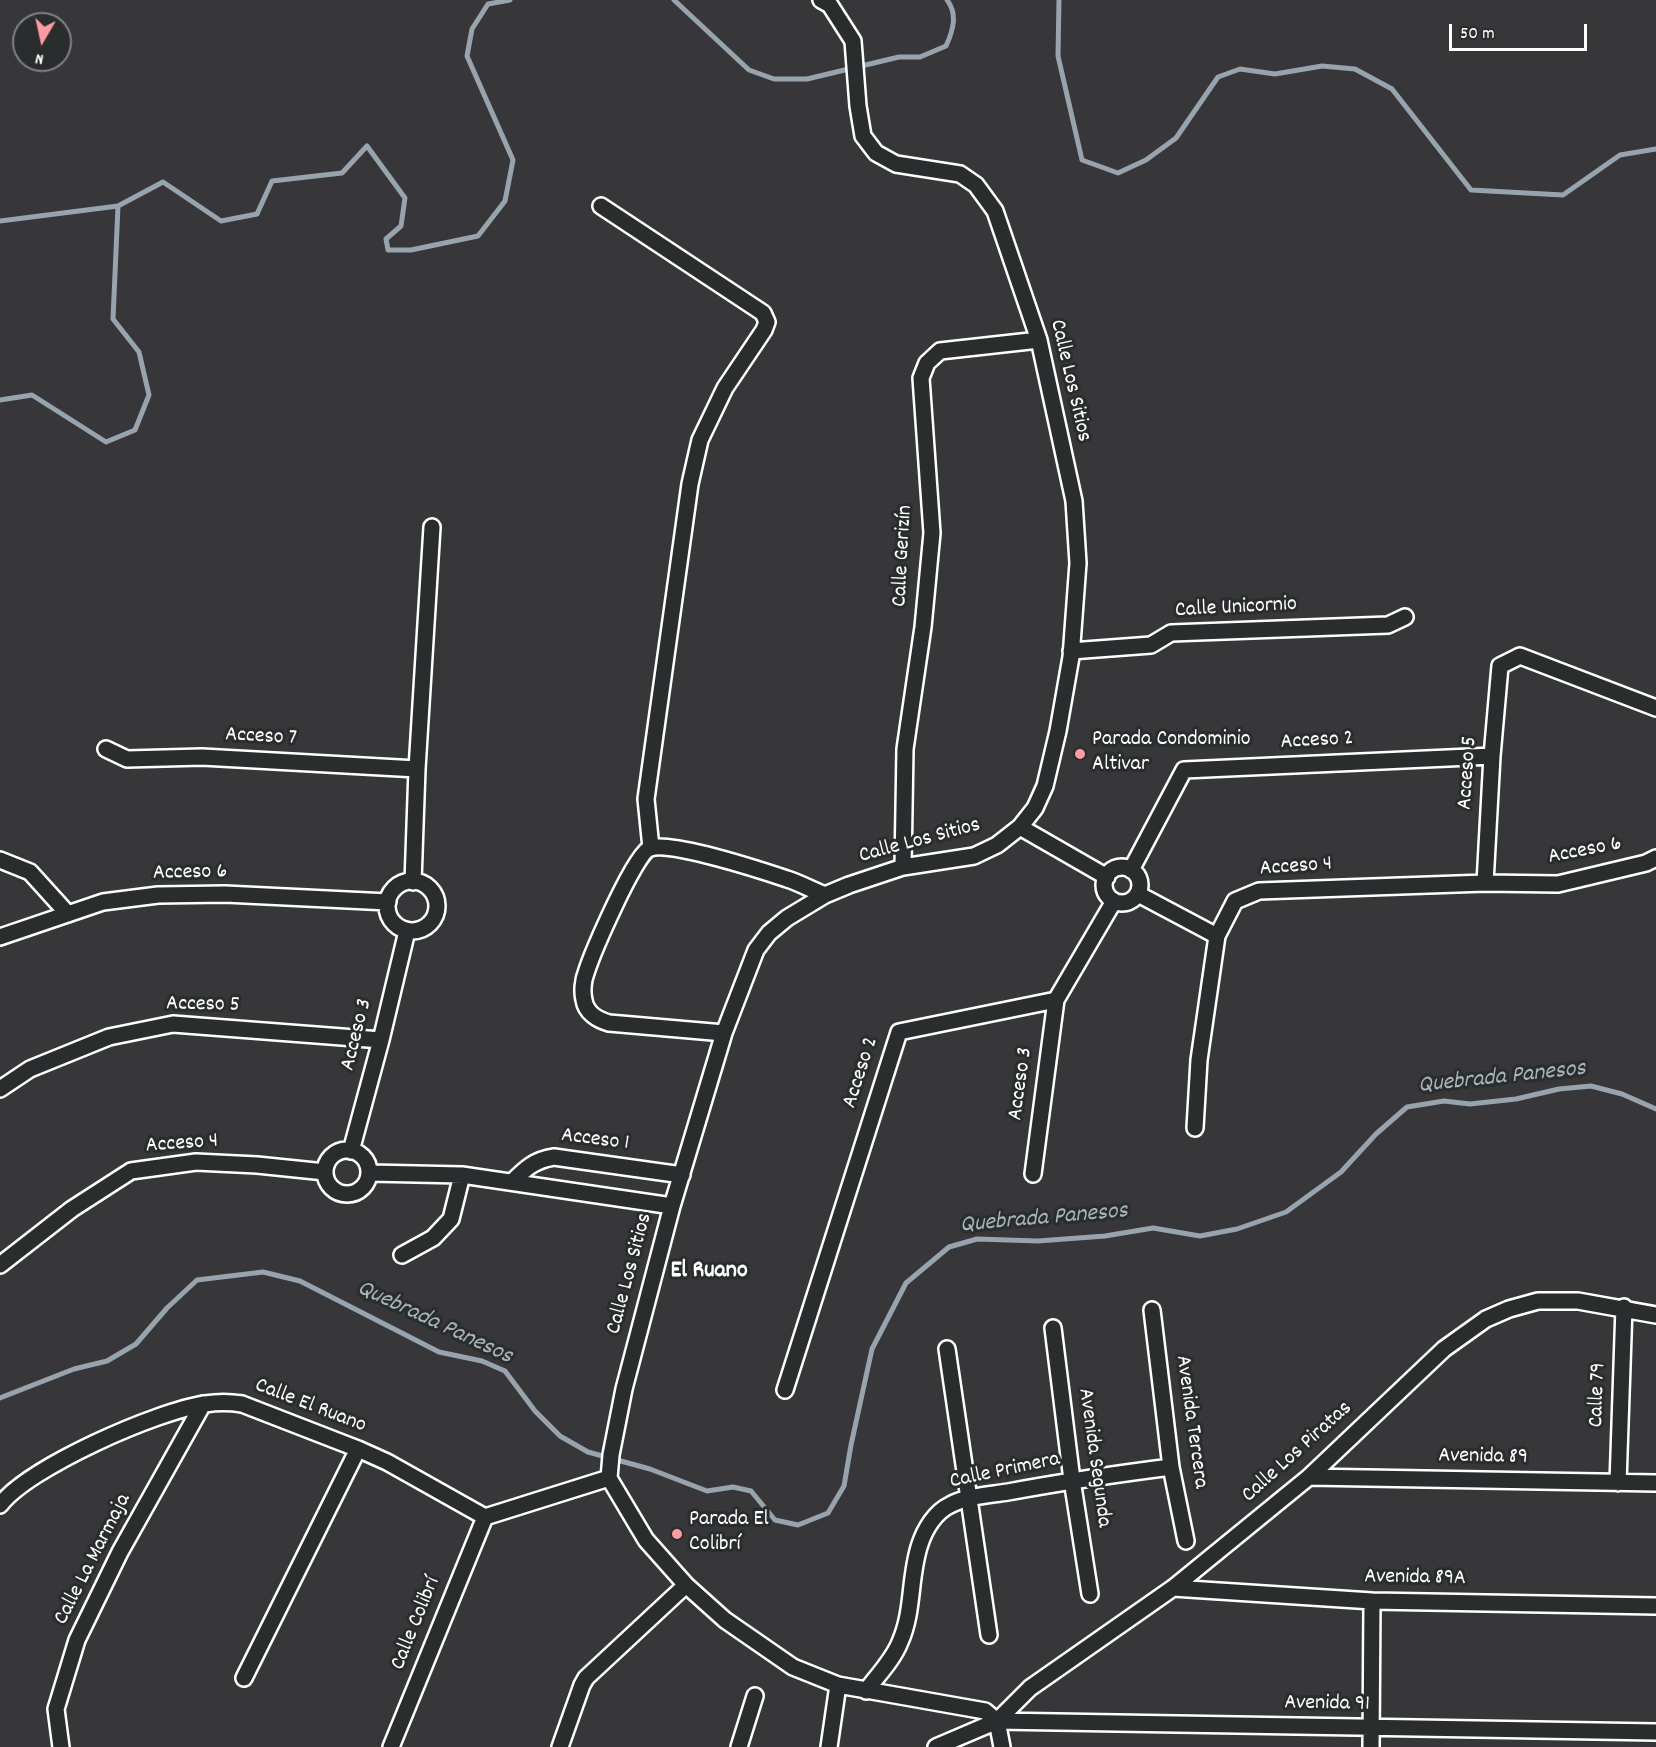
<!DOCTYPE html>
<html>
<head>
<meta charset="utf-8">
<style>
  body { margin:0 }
  #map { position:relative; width:1656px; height:1747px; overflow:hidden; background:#373639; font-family:Dekko,sans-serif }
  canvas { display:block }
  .north { position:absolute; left:12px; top:12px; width:60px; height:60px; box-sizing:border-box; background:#2a2d2e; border:2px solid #7f8182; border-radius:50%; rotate:189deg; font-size:16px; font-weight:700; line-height:24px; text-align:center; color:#fff }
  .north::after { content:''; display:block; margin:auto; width:21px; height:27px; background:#ff9aa2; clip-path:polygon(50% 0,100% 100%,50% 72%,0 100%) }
  .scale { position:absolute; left:1449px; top:24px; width:138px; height:27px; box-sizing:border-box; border:3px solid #fff; border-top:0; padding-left:8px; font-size:18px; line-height:21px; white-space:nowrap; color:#fff; -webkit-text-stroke:4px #2a2d2e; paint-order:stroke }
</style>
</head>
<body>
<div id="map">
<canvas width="1656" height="1747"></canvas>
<div class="north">N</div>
<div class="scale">50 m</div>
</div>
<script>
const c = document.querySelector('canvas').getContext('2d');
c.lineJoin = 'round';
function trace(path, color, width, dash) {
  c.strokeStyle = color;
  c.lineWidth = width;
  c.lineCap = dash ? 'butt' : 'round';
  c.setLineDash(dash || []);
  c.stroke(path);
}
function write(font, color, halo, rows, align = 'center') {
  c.font = font + ' Dekko,sans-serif';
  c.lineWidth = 6;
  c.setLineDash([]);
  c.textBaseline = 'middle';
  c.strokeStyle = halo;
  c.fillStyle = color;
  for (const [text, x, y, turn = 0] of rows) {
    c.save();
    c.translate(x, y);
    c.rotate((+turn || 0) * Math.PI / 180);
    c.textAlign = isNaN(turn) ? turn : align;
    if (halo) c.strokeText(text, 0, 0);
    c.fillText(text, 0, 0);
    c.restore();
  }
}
const stream = new Path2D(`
  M 674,0 L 749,70 L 774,79 L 807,79 L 899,57 L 920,57 L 946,46 C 953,31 958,14 947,0
  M 1059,0 L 1058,56 L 1082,160 L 1118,173 L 1146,160 L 1176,138 L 1218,77 L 1240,69 L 1275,74 L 1322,66 L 1355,69 L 1392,89 L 1471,190 L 1563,195 L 1620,155 L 1656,149
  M 0,221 L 118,206 L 163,182 L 221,221 L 257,214 L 272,181 L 342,173 L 367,146 L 405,198 L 401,226 L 386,239 L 388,250 L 411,250 L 478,236 L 505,201 L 513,160 L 467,56 L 472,29 L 488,4 L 510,0
  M 0,400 L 32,395 L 106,442 L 135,430 L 149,395 L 139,352 L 113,319 L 118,206
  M 0,1398 L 74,1369 L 107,1361 L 136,1344 L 167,1308 L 197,1280 L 263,1272 L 300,1281 L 439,1352 L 482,1361 L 505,1371 L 535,1411 L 560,1436 L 588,1452 L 650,1469 L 707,1491 L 733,1487 L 751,1491 L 775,1520 L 798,1525 L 828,1513 L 844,1486 L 851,1445 L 872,1349 L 906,1283 L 949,1247 L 977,1239 L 1038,1241 L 1105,1236 L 1153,1228 L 1200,1236 L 1237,1229 L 1286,1212 L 1341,1172 L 1376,1134 L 1407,1107 L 1444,1101 L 1470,1104 L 1516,1099 L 1559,1089 L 1591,1086 L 1622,1094 L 1656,1109`);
const street = new Path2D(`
  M 821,0 L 830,5 L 853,41 L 858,106 L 863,136 L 876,153 L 896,164 L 960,174 L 976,185 L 995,211 L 1039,340 L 1074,501 L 1078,563 L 1071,657 L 1058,731 L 1045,786 L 1035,808 L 1020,827 L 997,845 L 974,856 L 903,867 L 849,885 L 825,895 L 787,918 L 769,933 L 756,950 L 724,1033 L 672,1206 L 624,1389 L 611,1455 L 609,1478 L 646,1540 L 686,1585 L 725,1620 L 793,1667 L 838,1685 L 985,1711 L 997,1721 L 1002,1747
  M 601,206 L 763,313 L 767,322 L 764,330 L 725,388 L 700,440 L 690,484 L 646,799 L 651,848
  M 1071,651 L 1151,645 L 1171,633 L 1388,625 L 1405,617
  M 106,749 L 127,759 L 202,757 L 417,769
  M 1020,827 L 1107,877
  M 0,860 L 30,872 L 68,914
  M 903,867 L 905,749 L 923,627 L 932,533 L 921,378 L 927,363 L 940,351 L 1039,340
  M1104 885a18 18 0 1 1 36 0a18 18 0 1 1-36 0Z
  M 1131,870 L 1184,770 L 1492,756
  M387 906a25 25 0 1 1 50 0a25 25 0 1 1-50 0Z
  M 413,882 L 417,769 L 432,527
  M 1485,883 L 1492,756 L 1500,666 L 1520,656 L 1656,708
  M 1138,894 L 1217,936
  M 0,937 L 103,902 L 158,895 L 225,894 L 388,902
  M 724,1033 L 609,1023 C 598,1020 586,1013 584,1000 C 582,992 583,980 586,973 C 592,954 635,853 650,848 C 671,841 763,871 787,879 C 800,883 812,890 825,895
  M 0,1089 L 30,1069 L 109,1037 L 173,1024 L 381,1040
  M 1195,1128 L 1199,1060 L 1217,936 L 1235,901 L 1259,891 L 1485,883 L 1558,884 L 1646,863 L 1656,858
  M325 1172a22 22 0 1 1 44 0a22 22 0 1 1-44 0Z
  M 351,1151 L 381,1040 L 407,931
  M 370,1173 L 462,1175 L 672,1206
  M 1033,1174 L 1056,1000
  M 512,1182 C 525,1169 534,1160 554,1157 L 682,1175
  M 402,1255 L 433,1238 L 451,1219 L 462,1175
  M 0,1265 L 72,1209 L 131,1171 L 196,1162 L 257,1165 L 325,1172
  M 1152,1310 L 1171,1467 L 1186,1541
  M 1053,1328 L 1072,1480 L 1090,1594
  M 947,1349 L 989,1635
  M 785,1390 L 899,1032 L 1056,1000 L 1114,901
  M 1309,1477 L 1656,1483
  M 1618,1483 L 1624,1307
  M 0,1505 C 29,1467 157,1411 205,1404 C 218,1402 229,1402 242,1404 L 358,1449 L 387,1462 L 485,1517 L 609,1478
  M 1173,1588 L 1372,1601 L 1656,1606
  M 244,1678 L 358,1449
  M 866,1691 C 877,1676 893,1660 900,1642 C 914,1611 909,1576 920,1544 C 925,1529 935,1512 950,1505 C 966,1496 990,1495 1008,1492 C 1062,1482 1116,1474 1171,1467
  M 997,1721 L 1030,1688 L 1173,1588 L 1309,1477 L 1444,1349 L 1486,1319 L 1509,1309 L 1538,1301 L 1578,1301 L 1656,1315
  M 61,1747 L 56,1709 L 77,1640 L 120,1552 L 203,1404
  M 391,1747 L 485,1517
  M 560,1747 L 582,1685 L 586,1678 L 686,1585
  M 739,1747 L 755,1696
  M 829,1747 L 838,1685
  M 936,1747 L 997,1721 L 1656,1732
  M 1371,1747 L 1372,1601`);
const markers = [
  [1080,754,6,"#ff9aa2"],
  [677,1534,6,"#ff9aa2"]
];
const streetNames = [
  ["Calle Los Sitios",1069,381,77],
  ["Calle Gerizín",904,556,-87],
  ["Calle Unicornio",1236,609,-3],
  ["Acceso 7",261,738,3],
  ["Acceso 2",1317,742,-3],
  ["Acceso 5",1469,773,-86],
  ["Calle Los Sitios",920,842,-15],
  ["Acceso 6",1585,852,-11],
  ["Acceso 4",1296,868,-4],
  ["Acceso 6",190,874,-1],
  ["Acceso 5",203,1006,1],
  ["Acceso 3",358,1035,-76],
  ["Acceso 2",862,1073,-72],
  ["Acceso 3",1022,1084,-82],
  ["Acceso 1",595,1141,7],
  ["Acceso 4",182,1145,-4],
  ["Calle Los Sitios",631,1274,-75],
  ["Calle 79",1599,1395,-88],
  ["Calle El Ruano",310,1407,21],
  ["Avenida Tercera",1190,1422,82],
  ["Calle Los Piratas",1298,1453,-42],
  ["Avenida Segunda",1093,1458,82],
  ["Avenida 89",1483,1458,1],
  ["Calle Primera",1005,1472,-12],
  ["Calle La Marmaja",94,1560,-63],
  ["Avenida 89A",1415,1579,1],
  ["Calle Colibrí",417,1624,-68],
  ["Avenida 91",1327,1705,1]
];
const poiNames = [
  ["Parada Condominio",1092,741],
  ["Altivar",1092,766],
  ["Parada El",689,1521],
  ["Colibrí",689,1546]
];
const waterNames = [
  ["Quebrada Panesos",1502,1079,-6],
  ["Quebrada Panesos",1044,1220,-5],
  ["Quebrada Panesos",434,1324,25]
];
const neighbourhoodNames = [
  ["El Ruano",709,1273]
];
trace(stream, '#97a4ad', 5);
trace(street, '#fff', 20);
trace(street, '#2a2d2e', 15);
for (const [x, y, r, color] of markers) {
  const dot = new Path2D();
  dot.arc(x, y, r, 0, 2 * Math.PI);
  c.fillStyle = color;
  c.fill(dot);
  trace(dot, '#2a2d2e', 2);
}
write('22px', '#fff', '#2a2d2e', streetNames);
write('22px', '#fff', '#2a2d2e', poiNames, 'left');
write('italic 24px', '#a8b4ba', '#2a2d2e', waterNames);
write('bold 24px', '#fff', '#2a2d2e', neighbourhoodNames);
</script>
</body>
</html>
